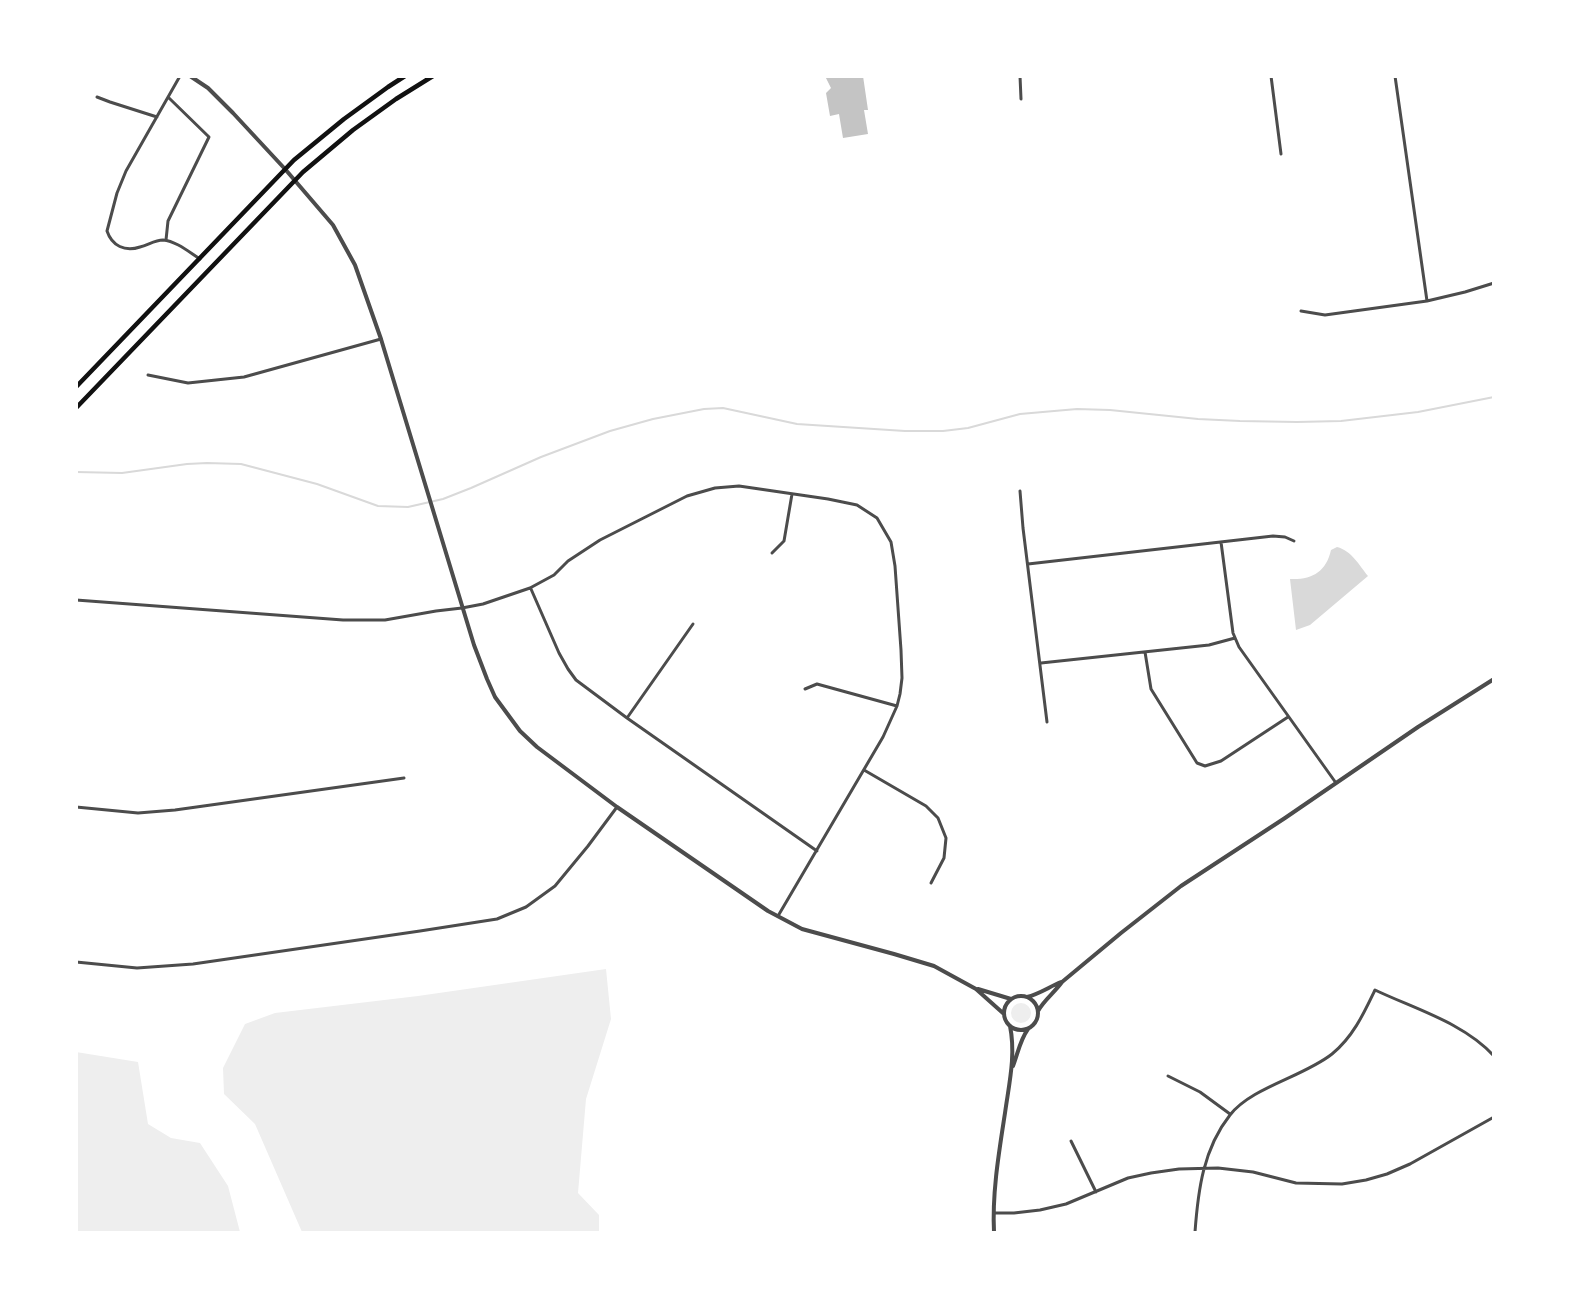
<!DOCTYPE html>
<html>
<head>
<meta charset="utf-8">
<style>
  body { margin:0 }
  #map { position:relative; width:1570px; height:1309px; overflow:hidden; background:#fff; font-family:"DM Sans",sans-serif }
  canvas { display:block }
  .frame { position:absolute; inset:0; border:78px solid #fff; pointer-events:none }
</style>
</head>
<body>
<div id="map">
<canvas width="1570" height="1309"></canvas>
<div class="frame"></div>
</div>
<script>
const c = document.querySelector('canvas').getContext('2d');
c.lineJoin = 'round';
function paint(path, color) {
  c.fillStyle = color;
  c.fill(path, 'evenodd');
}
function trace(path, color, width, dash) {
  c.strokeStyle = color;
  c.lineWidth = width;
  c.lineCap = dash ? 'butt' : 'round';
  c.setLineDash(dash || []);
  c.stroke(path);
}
const green = new Path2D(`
  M 606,969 L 611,1019 L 586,1099 L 578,1193 L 599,1215 L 599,1232 L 302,1232 L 255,1124 L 224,1094 L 223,1068 L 245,1024 L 275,1013 L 418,996 Z
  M1011 1013a10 10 0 1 1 20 0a10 10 0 1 1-20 0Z
  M 76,1052 L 138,1062 L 148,1124 L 171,1138 L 200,1143 L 228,1186 L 240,1232 L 77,1232 Z`);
const water = new Path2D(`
  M 1337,547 C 1352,551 1359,565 1368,576 L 1310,625 L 1296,630 L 1290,579 C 1312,580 1326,572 1331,550 Z`);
const stream = new Path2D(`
  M 76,472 L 122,473 L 187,464 L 207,463 L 241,464 L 317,484 L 378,506 L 408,507 L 443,499 L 471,488 L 541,457 L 610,431 L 653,419 L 704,409 L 723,408 L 797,424 L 905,431 L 943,431 L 968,428 L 1020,414 L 1077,409 L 1110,410 L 1198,419 L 1240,421 L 1297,422 L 1341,421 L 1418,412 L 1494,397`);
const building = new Path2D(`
  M 825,76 L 863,76 L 868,110 L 864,110 L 868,134 L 843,138 L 839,114 L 830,116 L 826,93 L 831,88 Z`);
const minor = new Path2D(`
  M 180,76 L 126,171 L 117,193 L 107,231 C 112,246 125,252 140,247 C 148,245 155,240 163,240 C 176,241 189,252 200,259
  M 1020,76 L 1021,99
  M 1271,76 L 1281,154
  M 1395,76 L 1427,301
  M 97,97 L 110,102 L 157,117
  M 166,240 L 168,221 L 209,137 L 169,98
  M 1301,311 L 1325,315 L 1427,301 L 1465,292 L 1494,283
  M 148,375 L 188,383 L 244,377 L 381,339
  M 1020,491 L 1023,528 L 1047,722
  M 1221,542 L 1233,633 L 1239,647 L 1336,783
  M 772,553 L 784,541 L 792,494
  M 1028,564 L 1273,536 L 1285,537 L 1294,541
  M 531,589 L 559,653 L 568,669 L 576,680 L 627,718 L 817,851
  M 76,600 L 343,620 L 385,620 L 436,611 L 462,608 L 483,604 L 530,588 L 554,575 L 568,561 L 600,540 L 687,496 L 715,488 L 739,486 L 828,499 L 857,505 L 877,518 L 891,542 L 895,566 L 901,650 L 902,678 L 900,694 L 897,706 L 883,737 L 778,916
  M 1145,652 L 1151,689 L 1197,763 L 1205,766 L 1221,761 L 1288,717
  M 1041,663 L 1209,645 L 1235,638
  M 805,689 L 817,684 L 897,706
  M 627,718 L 693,624
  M 864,770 L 926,806 L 938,818 L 946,838 L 944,858 L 931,883
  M 76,807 L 138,813 L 175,810 L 404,778
  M 76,962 L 137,968 L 193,964 L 420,931 L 497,919 L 526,907 L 555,886 L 588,846 L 617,807
  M 1168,1076 L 1200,1092 L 1230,1114
  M 1071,1141 L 1096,1192
  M 994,1213 L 1014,1213 L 1040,1210 L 1066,1204 L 1128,1178 L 1151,1173 L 1179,1169 L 1218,1168 L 1253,1172 L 1296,1183 L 1342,1184 L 1366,1180 L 1387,1174 L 1410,1164 L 1494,1117
  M 1195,1232 C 1198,1191 1203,1149 1230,1115 C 1252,1087 1303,1077 1332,1054 C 1353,1037 1364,1013 1375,990 C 1415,1009 1464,1023 1494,1056`);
const tertiary = new Path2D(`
  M 190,76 L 208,88 L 233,113 L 285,169 L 333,225 L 355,265 L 381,339 L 474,645 L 487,679 L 495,697 L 520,731 L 537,747 L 617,807 L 768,911 L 802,929 L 894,954 L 934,966 L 976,989 L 1004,1014
  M 978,989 L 1011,999
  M1004 1013a17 17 0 1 1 34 0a17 17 0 1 1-34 0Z
  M 1027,997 C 1039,994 1049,987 1061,982
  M 1038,1011 C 1044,1000 1054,993 1062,982 L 1121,933 L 1181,886 L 1285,818 L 1418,727 L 1494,679
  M 1013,1066 C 1018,1053 1020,1040 1028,1029
  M 994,1232 C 992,1193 999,1152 1005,1113 C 1009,1084 1016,1055 1010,1026`);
const secondary = new Path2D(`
  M 76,387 L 294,160 L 344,119 L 388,87 L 405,76
  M 76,408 L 303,172 L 353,130 L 396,99 L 433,76`);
paint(green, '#eee');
paint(water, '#d9d9d9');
trace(stream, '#d9d9d9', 2);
paint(building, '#c4c4c4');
trace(minor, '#4c4c4c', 3);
trace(tertiary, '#4c4c4c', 4);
trace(secondary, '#111', 4.5);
</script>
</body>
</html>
